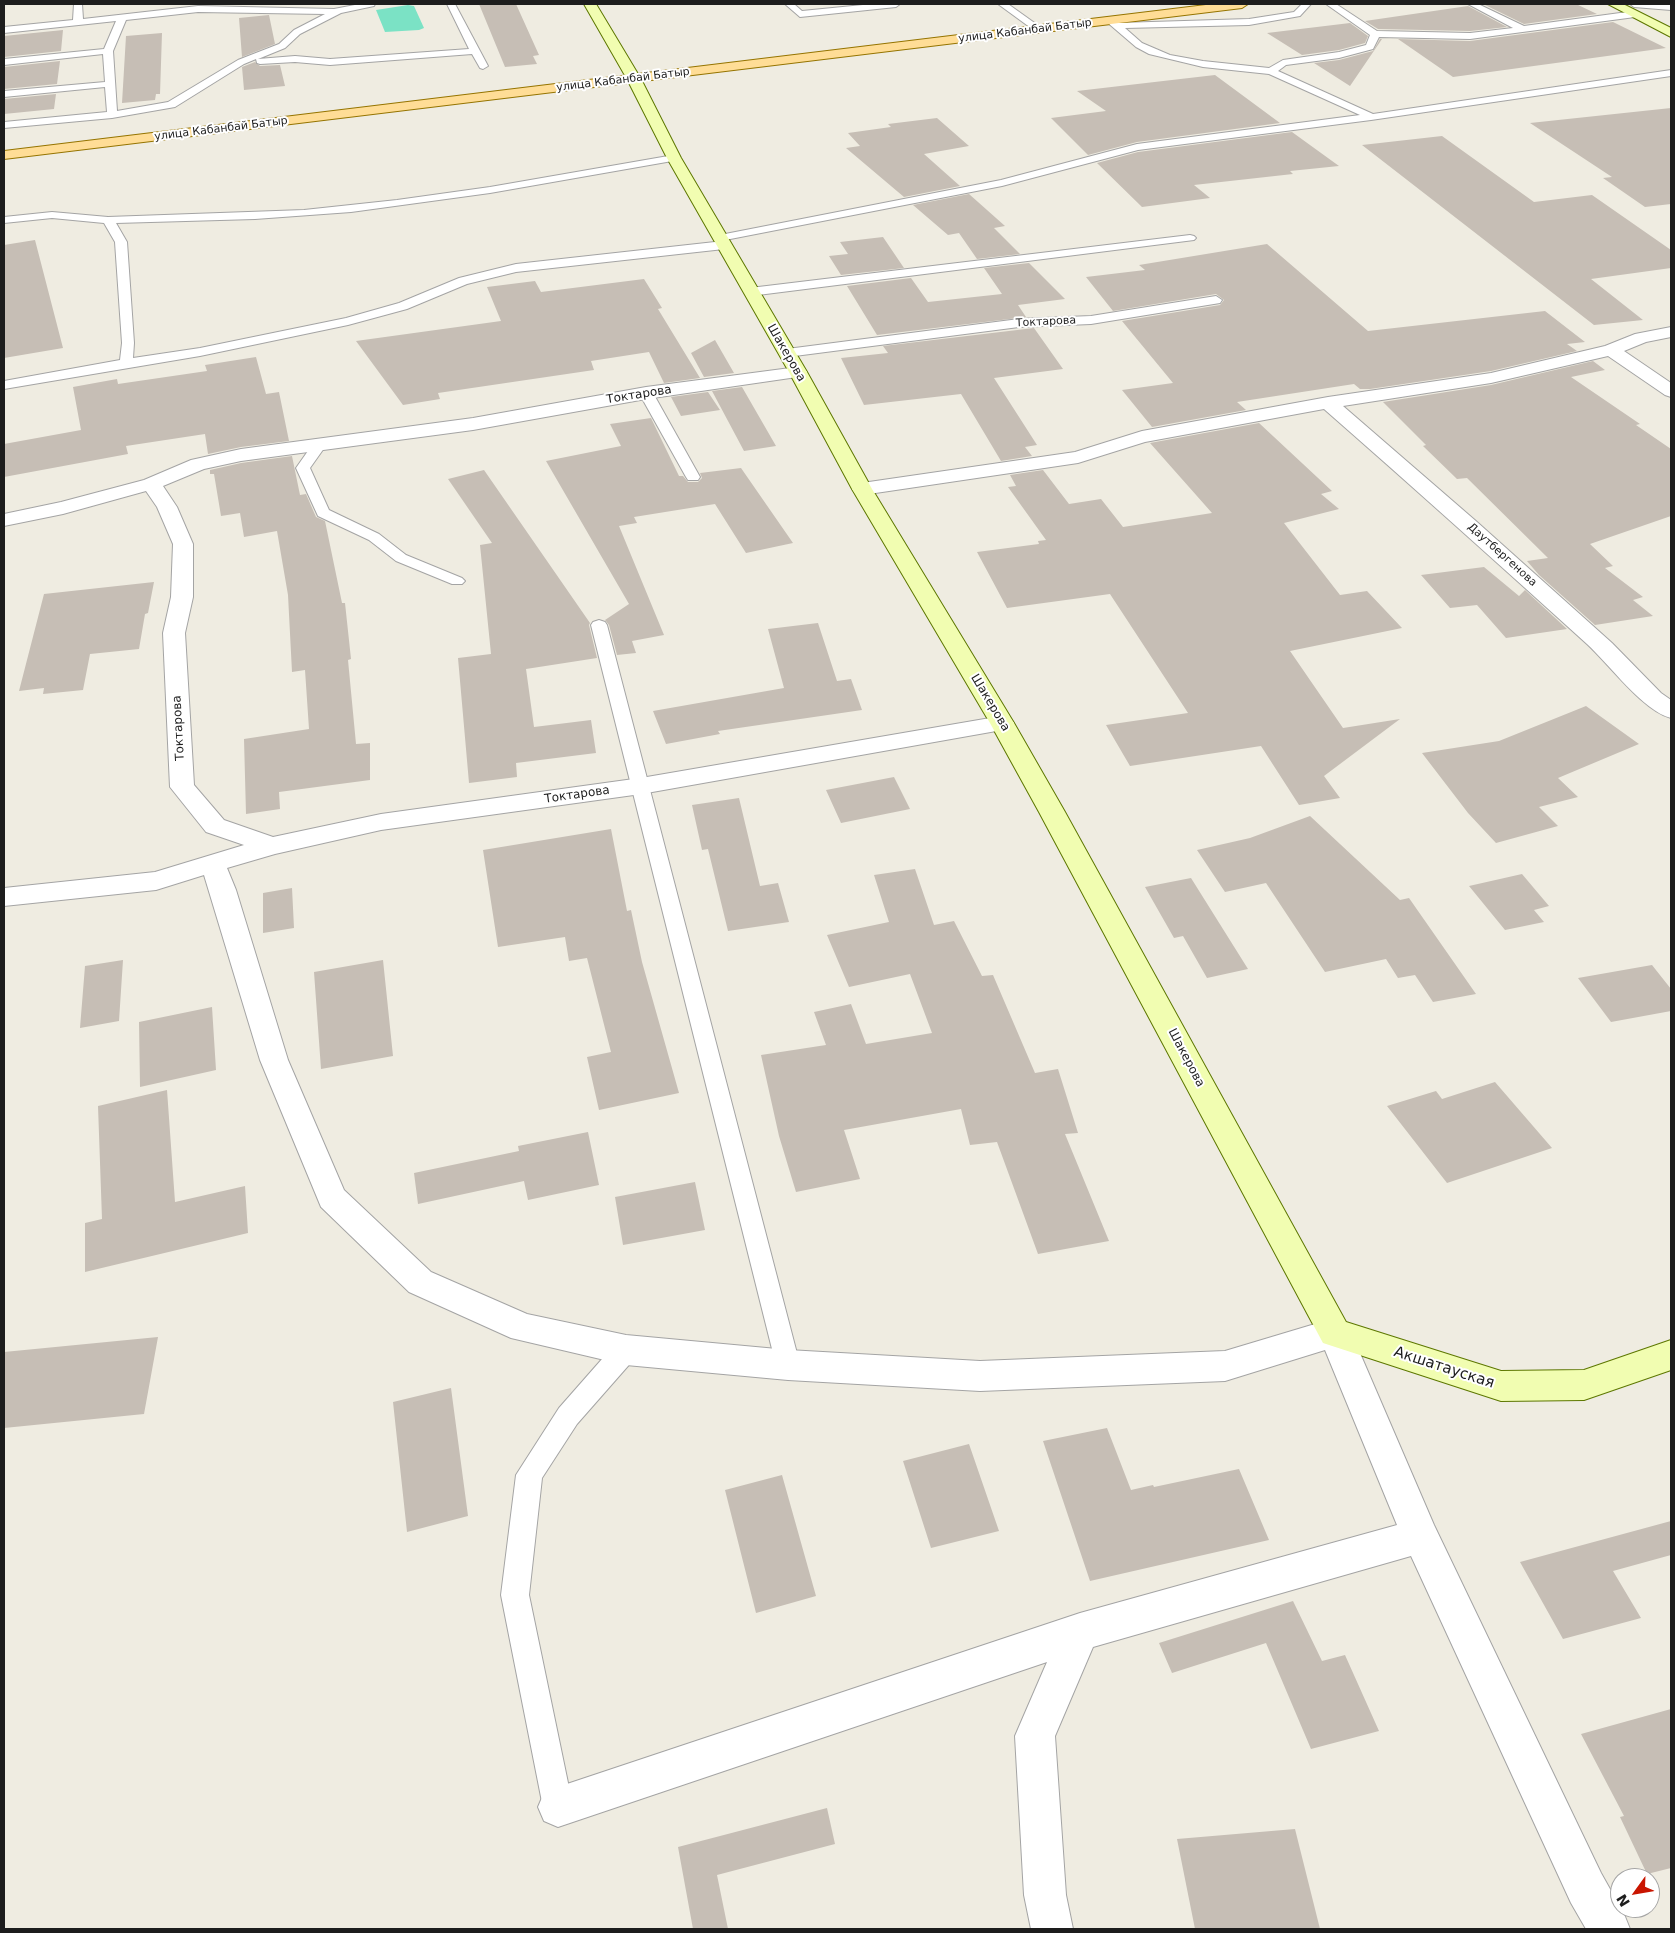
<!DOCTYPE html>
<html>
<head>
<meta charset="utf-8">
<style>
  body { margin:0 }
  #map { position:relative; width:1675px; height:1933px; overflow:hidden; background:#efece1; font-family:"DejaVu Sans",sans-serif }
  canvas { display:block }
  .frame { position:absolute; inset:0; border:5px solid #1d1d1d; pointer-events:none }
  .north { position:absolute; left:1610px; top:1868px; width:50px; height:50px; box-sizing:border-box; background:#fff; border:1px solid #a5a5a5; border-radius:50%; rotate:238deg; font-size:14px; font-weight:700; line-height:20px; text-align:center; color:#1d1d1d }
  .north::after { content:''; display:block; margin:auto; width:18px; height:22px; background:#c91500; clip-path:polygon(50% 0,100% 100%,50% 72%,0 100%) }
</style>
</head>
<body>
<div id="map">
<canvas width="1675" height="1933"></canvas>
<div class="frame"></div>
<div class="north">N</div>
</div>
<script>
const c = document.querySelector('canvas').getContext('2d');
c.lineJoin = 'round';
function paint(path, color) {
  c.fillStyle = color;
  c.fill(path, 'evenodd');
}
function trace(path, color, width, dash) {
  c.strokeStyle = color;
  c.lineWidth = width;
  c.lineCap = dash ? 'butt' : 'round';
  c.setLineDash(dash || []);
  c.stroke(path);
}
function write(font, color, halo, rows, align = 'center') {
  c.font = font + ' "DejaVu Sans",sans-serif';
  c.lineWidth = 4;
  c.setLineDash([]);
  c.textBaseline = 'middle';
  c.strokeStyle = halo;
  c.fillStyle = color;
  for (const [text, x, y, turn = 0] of rows) {
    c.save();
    c.translate(x, y);
    c.rotate((+turn || 0) * Math.PI / 180);
    c.textAlign = isNaN(turn) ? turn : align;
    if (halo) c.strokeText(text, 0, 0);
    c.fillText(text, 0, 0);
    c.restore();
  }
}
const pitch = new Path2D(`
  M 408,5 L 414,6 L 424,28 L 419,30 L 385,32 L 376,10 Z`);
const building = new Path2D(`
  M 479,4 L 516,4 L 539,55 L 533,56 L 537,64 L 505,67 Z
  M 1483,4 L 1576,4 L 1597,14 L 1524,24 Z
  M 1468,6 L 1507,27 L 1470,31 L 1378,29 L 1365,21 Z
  M 269,15 L 275,44 L 242,57 L 239,18 Z
  M 1613,22 L 1666,48 L 1453,77 L 1398,39 L 1470,41 Z
  M 1350,23 L 1368,36 L 1365,43 L 1339,50 L 1302,55 L 1267,33 Z
  M 63,30 L 61,51 L 4,57 L 4,36 Z
  M 162,33 L 160,94 L 156,94 L 155,100 L 122,103 L 126,36 Z
  M 1380,39 L 1382,39 L 1350,86 L 1314,63 L 1339,60 L 1373,51 Z
  M 60,61 L 57,84 L 4,89 L 4,67 Z
  M 255,62 L 260,66 L 280,65 L 285,86 L 244,90 L 242,67 Z
  M 1215,75 L 1280,123 L 1137,142 L 1088,155 L 1051,118 L 1106,111 L 1077,91 Z
  M 56,94 L 54,109 L 4,114 L 4,99 Z
  M 1671,108 L 1671,204 L 1645,207 L 1603,178 L 1612,177 L 1530,123 Z
  M 937,118 L 969,146 L 924,154 L 960,186 L 904,197 L 846,148 L 860,146 L 848,133 L 891,127 L 888,124 Z
  M 1292,132 L 1339,166 L 1290,171 L 1293,174 L 1194,185 L 1210,198 L 1142,207 L 1097,163 L 1138,152 Z
  M 1442,136 L 1534,202 L 1592,195 L 1671,250 L 1671,268 L 1591,279 L 1643,320 L 1594,325 L 1362,145 Z
  M 969,194 L 1005,226 L 994,228 L 1020,254 L 977,259 L 959,233 L 948,235 L 913,205 Z
  M 883,237 L 904,268 L 841,275 L 829,256 L 848,254 L 840,242 Z
  M 35,240 L 63,348 L 4,358 L 4,245 Z
  M 1267,244 L 1368,331 L 1545,311 L 1585,342 L 1567,344 L 1577,351 L 1491,371 L 1370,389 L 1360,389 L 1354,384 L 1237,402 L 1246,410 L 1152,427 L 1122,390 L 1173,383 L 1122,321 L 1220,305 L 1224,300 L 1216,294 L 1113,311 L 1086,277 L 1145,270 L 1139,265 Z
  M 1029,263 L 1065,299 L 1018,305 L 1026,317 L 877,335 L 847,286 L 911,278 L 928,302 L 1002,294 L 984,268 Z
  M 644,279 L 662,308 L 658,309 L 700,378 L 664,383 L 649,352 L 591,361 L 594,370 L 438,393 L 440,399 L 403,405 L 356,341 L 501,321 L 487,287 L 535,281 L 541,292 Z
  M 1034,328 L 1063,369 L 994,378 L 1037,445 L 1025,447 L 1032,456 L 1001,461 L 961,394 L 864,405 L 841,358 L 888,353 L 883,346 Z
  M 715,340 L 734,373 L 704,377 L 691,353 Z
  M 256,357 L 266,394 L 279,392 L 289,441 L 241,447 L 208,454 L 205,434 L 126,446 L 128,454 L 4,477 L 4,444 L 81,430 L 73,387 L 117,379 L 118,384 L 207,371 L 205,365 Z
  M 1593,361 L 1605,370 L 1571,377 L 1640,424 L 1636,425 L 1671,449 L 1671,516 L 1590,544 L 1613,566 L 1605,568 L 1643,597 L 1633,600 L 1653,616 L 1595,625 L 1539,575 L 1527,561 L 1548,558 L 1467,478 L 1457,479 L 1423,446 L 1426,445 L 1383,402 L 1491,385 Z
  M 742,387 L 776,446 L 744,451 L 712,391 Z
  M 708,392 L 720,410 L 681,416 L 671,397 Z
  M 651,418 L 679,476 L 683,476 L 688,482 L 698,482 L 702,478 L 700,473 L 741,468 L 793,543 L 746,553 L 715,504 L 634,517 L 637,523 L 619,526 L 664,635 L 632,641 L 636,653 L 617,655 L 609,625 L 605,620 L 629,604 L 546,461 L 621,446 L 610,424 Z
  M 1259,423 L 1332,491 L 1321,494 L 1339,509 L 1284,523 L 1340,595 L 1367,591 L 1402,628 L 1290,651 L 1343,728 L 1400,719 L 1324,776 L 1340,798 L 1299,805 L 1261,746 L 1130,766 L 1106,725 L 1188,713 L 1110,594 L 1007,608 L 977,552 L 1039,544 L 1038,541 L 1046,540 L 1008,487 L 1016,486 L 1010,475 L 1043,470 L 1069,504 L 1101,499 L 1123,527 L 1212,513 L 1150,443 Z
  M 292,456 L 300,495 L 306,494 L 316,517 L 325,521 L 342,603 L 345,603 L 351,659 L 348,660 L 356,744 L 370,743 L 370,780 L 279,792 L 280,809 L 246,814 L 244,739 L 309,729 L 305,670 L 292,672 L 288,595 L 277,531 L 244,537 L 240,513 L 221,516 L 214,474 L 210,474 L 210,470 L 241,463 Z
  M 484,470 L 590,623 L 589,625 L 597,658 L 526,669 L 534,727 L 591,720 L 596,753 L 516,763 L 517,777 L 469,783 L 458,658 L 491,654 L 480,545 L 492,543 L 448,479 Z
  M 1484,567 L 1519,596 L 1525,590 L 1567,629 L 1506,638 L 1477,605 L 1450,608 L 1421,575 Z
  M 154,582 L 148,613 L 145,614 L 139,649 L 90,654 L 83,690 L 43,694 L 44,688 L 19,691 L 44,594 Z
  M 818,623 L 837,681 L 851,679 L 862,710 L 718,731 L 720,734 L 666,744 L 653,711 L 784,688 L 768,629 Z
  M 1586,706 L 1639,744 L 1558,778 L 1578,797 L 1539,807 L 1558,826 L 1496,843 L 1468,813 L 1422,753 L 1499,741 Z
  M 894,777 L 910,809 L 841,823 L 826,790 Z
  M 739,798 L 760,886 L 778,883 L 789,922 L 728,931 L 708,849 L 702,850 L 692,805 Z
  M 1310,816 L 1400,900 L 1409,898 L 1476,994 L 1433,1002 L 1415,975 L 1398,978 L 1386,959 L 1325,972 L 1266,883 L 1225,892 L 1197,850 L 1250,838 Z
  M 611,829 L 627,911 L 631,910 L 642,962 L 679,1093 L 599,1110 L 587,1057 L 611,1052 L 587,958 L 569,961 L 565,937 L 498,947 L 483,850 Z
  M 915,869 L 934,925 L 954,921 L 982,976 L 993,975 L 1035,1073 L 1058,1069 L 1078,1133 L 1065,1134 L 1109,1241 L 1038,1254 L 997,1142 L 970,1145 L 961,1109 L 844,1130 L 860,1179 L 796,1192 L 779,1136 L 761,1055 L 826,1045 L 814,1012 L 851,1004 L 866,1044 L 932,1033 L 910,974 L 849,987 L 827,935 L 889,922 L 874,875 Z
  M 1522,874 L 1549,906 L 1534,910 L 1544,922 L 1505,930 L 1469,886 Z
  M 1191,878 L 1248,969 L 1207,978 L 1183,936 L 1174,938 L 1145,887 Z
  M 292,888 L 294,928 L 263,933 L 263,893 Z
  M 123,960 L 119,1021 L 80,1028 L 85,966 Z
  M 383,960 L 393,1056 L 321,1069 L 314,972 Z
  M 1652,965 L 1671,989 L 1671,1011 L 1611,1022 L 1578,978 Z
  M 212,1007 L 216,1070 L 140,1087 L 139,1022 Z
  M 1495,1082 L 1552,1148 L 1447,1183 L 1387,1106 L 1436,1091 L 1442,1099 Z
  M 167,1090 L 175,1202 L 245,1186 L 248,1233 L 85,1272 L 85,1223 L 102,1219 L 98,1106 Z
  M 588,1132 L 599,1185 L 528,1200 L 524,1181 L 418,1204 L 414,1173 L 519,1151 L 518,1146 Z
  M 695,1182 L 705,1230 L 623,1245 L 615,1197 Z
  M 158,1337 L 144,1414 L 4,1428 L 4,1352 Z
  M 451,1388 L 468,1516 L 407,1532 L 393,1402 Z
  M 1107,1428 L 1131,1490 L 1153,1485 L 1154,1487 L 1239,1469 L 1269,1540 L 1090,1581 L 1043,1441 Z
  M 969,1444 L 999,1531 L 931,1548 L 903,1461 Z
  M 782,1475 L 816,1596 L 756,1613 L 725,1490 Z
  M 1671,1521 L 1671,1555 L 1613,1571 L 1641,1618 L 1563,1639 L 1520,1562 Z
  M 1293,1601 L 1322,1661 L 1345,1655 L 1379,1731 L 1311,1749 L 1266,1643 L 1172,1673 L 1159,1643 Z
  M 1671,1709 L 1671,1868 L 1647,1874 L 1620,1817 L 1624,1816 L 1581,1734 Z
  M 827,1808 L 835,1844 L 717,1875 L 728,1929 L 693,1929 L 678,1847 Z
  M 1295,1829 L 1320,1929 L 1195,1929 L 1177,1839 Z`);
const lane = new Path2D(`
  M 74,4 L 82,4 L 83,19 L 198,6 L 334,9 L 360,4 L 375,4 L 374,6 L 341,13 L 300,34 L 285,48 L 258,59 L 295,56 L 330,59 L 469,49 L 447,4 L 455,4 L 488,66 L 483,69 L 480,68 L 472,54 L 330,65 L 295,62 L 260,64 L 257,63 L 256,59 L 244,64 L 175,107 L 112,118 L 4,128 L 4,122 L 107,112 L 105,87 L 4,97 L 4,91 L 105,82 L 103,54 L 4,65 L 4,59 L 104,49 L 116,21 L 4,33 L 4,27 L 73,20 ZM 198,12 L 325,14 L 294,30 L 279,44 L 238,60 L 168,102 L 117,111 L 113,51 L 126,20 Z
  M 785,4 L 794,4 L 802,11 L 873,4 L 900,4 L 896,7 L 800,17 Z
  M 998,4 L 1008,4 L 1043,29 L 1041,31 L 1035,31 Z
  M 1302,4 L 1311,4 L 1300,16 L 1249,25 L 1125,28 L 1142,43 L 1170,55 L 1203,61 L 1269,68 L 1283,60 L 1339,52 L 1366,45 L 1370,35 L 1326,4 L 1336,4 L 1377,31 L 1470,33 L 1513,28 L 1468,4 L 1478,4 L 1524,26 L 1635,11 L 1640,14 L 1635,17 L 1470,39 L 1379,37 L 1373,49 L 1339,58 L 1286,65 L 1278,71 L 1373,114 L 1671,70 L 1671,76 L 1371,120 L 1138,150 L 1002,186 L 720,241 L 714,238 L 720,235 L 1001,180 L 1137,144 L 1360,115 L 1269,74 L 1203,67 L 1149,54 L 1136,47 L 1108,23 L 1113,20 L 1119,23 L 1249,19 L 1294,12 Z
  M 1630,4 L 1671,4 L 1671,10 L 1634,7 Z
  M 674,155 L 679,158 L 678,160 L 490,193 L 351,212 L 255,219 L 116,223 L 127,242 L 134,343 L 133,358 L 200,348 L 346,318 L 399,303 L 459,278 L 516,264 L 724,241 L 730,245 L 724,249 L 516,272 L 467,284 L 407,309 L 348,325 L 200,356 L 4,389 L 4,381 L 120,360 L 122,343 L 115,242 L 104,223 L 52,218 L 4,223 L 4,217 L 52,212 L 108,217 L 304,210 L 397,200 L 490,187 Z
  M 1190,235 L 1194,236 L 1196,238 L 1194,240 L 750,296 L 744,292 L 750,288 Z
  M 1216,296 L 1222,300 L 1220,303 L 1091,324 L 1019,327 L 787,357 L 781,353 L 787,349 L 1019,319 L 1091,316 Z
  M 646,389 L 653,393 L 700,477 L 698,480 L 688,480 L 686,477 L 639,393 Z
  M 320,440 L 327,444 L 310,468 L 329,510 L 379,534 L 406,555 L 462,578 L 465,581 L 462,584 L 452,584 L 396,561 L 369,540 L 318,516 L 296,468 L 315,441 Z
  M 599,620 L 605,622 L 607,625 L 800,1365 L 797,1373 L 788,1376 L 779,1373 L 776,1365 L 591,625 L 593,622 Z
  M 626,1339 L 635,1342 L 638,1350 L 635,1358 L 577,1424 L 542,1478 L 529,1595 L 573,1807 L 569,1818 L 558,1822 L 547,1818 L 543,1807 L 501,1595 L 516,1475 L 559,1408 L 617,1342 Z`);
const street = new Path2D(`
  M 1671,327 L 1671,337 L 1646,342 L 1624,351 L 1671,383 L 1671,397 L 1665,395 L 1608,356 L 1491,383 L 1343,406 L 1477,522 L 1612,643 L 1661,693 L 1671,700 L 1671,718 C 1643,711 1609,664 1587,644 C 1500,565 1413,487 1324,409 L 1145,442 L 1078,463 L 862,495 L 855,493 L 852,489 L 855,485 L 862,483 L 1075,452 L 1142,431 L 1328,397 L 1491,373 L 1605,346 L 1635,334 Z
  M 798,367 L 804,368 L 807,372 L 804,376 L 646,399 L 473,430 L 241,461 L 204,469 L 163,486 L 177,507 L 193,544 L 193,597 L 185,633 L 194,785 L 224,820 L 273,837 L 381,814 L 641,778 L 1002,716 L 1010,718 L 1014,723 L 1010,728 L 1002,730 L 641,794 L 381,830 L 275,854 L 227,868 L 236,890 L 288,1060 L 344,1190 L 431,1272 L 527,1314 L 626,1335 L 788,1350 L 980,1361 L 1225,1351 L 1335,1318 L 1347,1323 L 1434,1525 L 1601,1873 L 1624,1914 L 1630,1929 L 1586,1929 L 1571,1903 L 1411,1556 L 1093,1647 L 1055,1736 L 1066,1895 L 1073,1929 L 1031,1929 L 1024,1895 L 1015,1736 L 1047,1662 L 558,1827 L 544,1821 L 538,1807 L 544,1793 L 558,1787 L 1080,1613 L 1397,1525 L 1325,1350 L 1225,1381 L 980,1391 L 788,1380 L 626,1365 L 511,1338 L 409,1292 L 321,1207 L 260,1060 L 204,875 L 156,890 L 4,906 L 4,888 L 155,872 L 244,845 L 206,832 L 170,787 L 163,633 L 171,597 L 173,544 L 157,507 L 146,491 L 63,514 L 4,526 L 4,514 L 61,502 L 144,480 L 191,460 L 241,449 L 473,418 L 646,387 Z`);
const secondary = new Path2D(`
  M 584,4 L 596,4 L 641,79 L 681,158 L 807,372 L 872,489 L 1014,723 L 1065,812 L 1346,1322 L 1501,1371 L 1584,1370 L 1671,1340 L 1671,1370 L 1584,1400 L 1501,1401 L 1323,1343 L 1039,812 L 990,723 L 852,489 L 789,372 L 667,158 L 627,79 Z
  M 1608,4 L 1623,4 L 1671,28 L 1671,37 Z`);
const primary = new Path2D(`
  M 1214,4 L 1248,4 L 1242,8 L 4,159 L 4,151 Z`);
const farStreetnames = [
  ["улица Кабанбай Батыр",1025,31,-7],
  ["улица Кабанбай Батыр",623,80,-7],
  ["улица Кабанбай Батыр",221,129,-7],
  ["Токтарова",1046,322,-3],
  ["Даутбергенова",1502,555,42]
];
const streetNames = [
  ["Шакерова",786,353,60],
  ["Токтарова",639,395,-9],
  ["Шакерова",990,703,59],
  ["Токтарова",179,728,-93],
  ["Токтарова",577,795,-8],
  ["Шакерова",1186,1058,62]
];
const nearStreetnames = [
  ["Акшатауская",1444,1368,18]
];
paint(pitch, '#7be2c5');
paint(building, '#c6beb5');
trace(lane, '#a4a4a4', 2);
trace(street, '#a4a4a4', 2);
trace(secondary, '#5d7700', 2);
trace(primary, '#957400', 2);
paint(lane, '#fff');
paint(street, '#fff');
paint(secondary, '#f1fdb1');
paint(primary, '#ffdd96');
write('11px', '#1d1d1d', '#fff', farStreetnames);
write('12px', '#1d1d1d', '#fff', streetNames);
write('15px', '#1d1d1d', '#fff', nearStreetnames);
</script>
</body>
</html>
